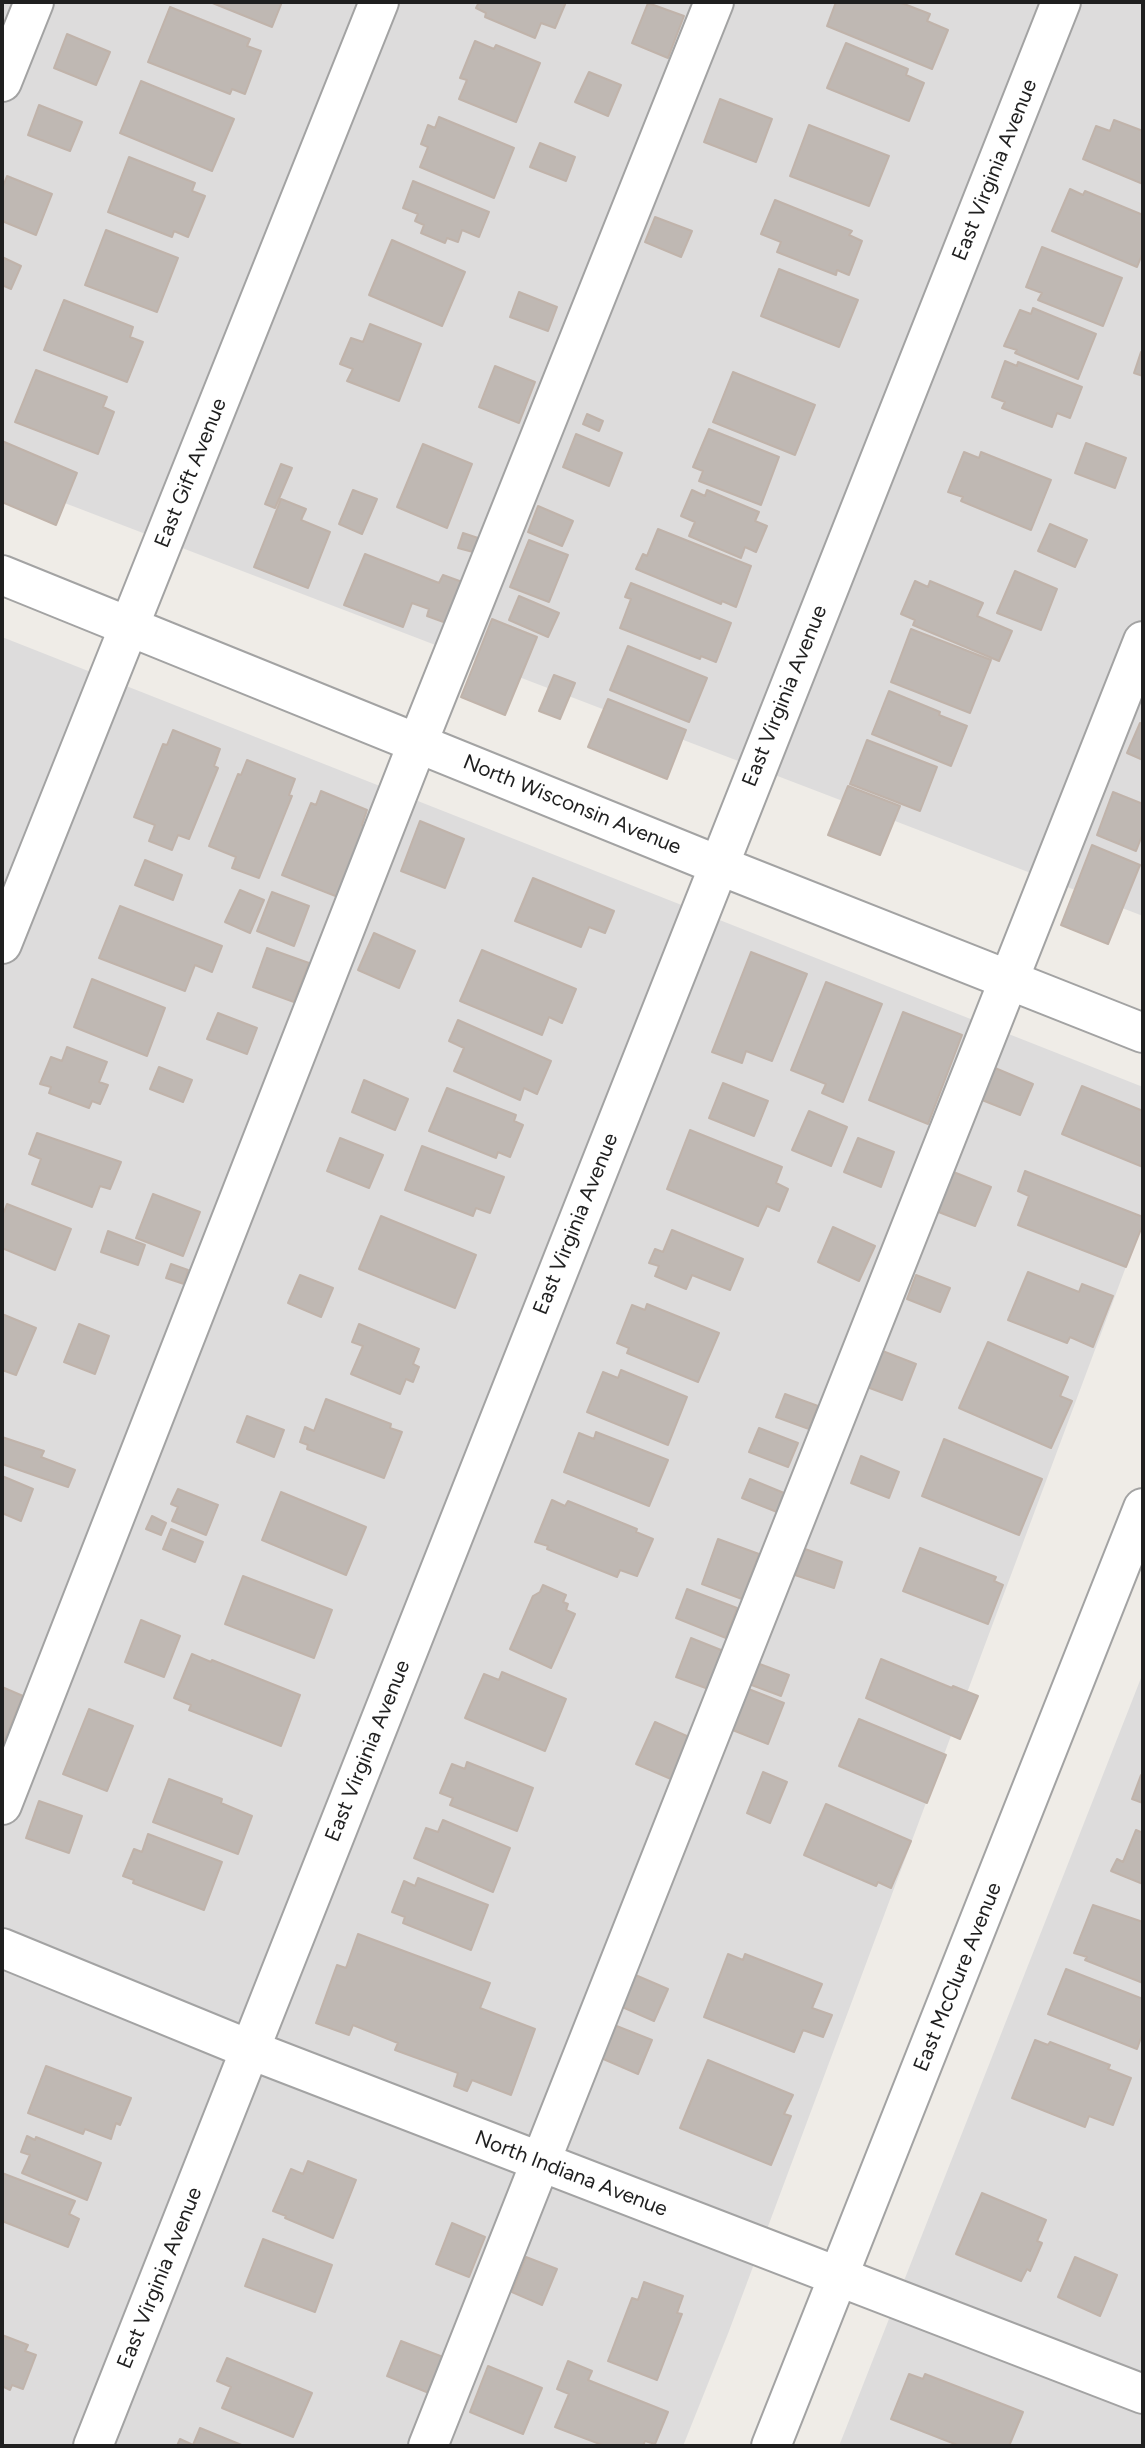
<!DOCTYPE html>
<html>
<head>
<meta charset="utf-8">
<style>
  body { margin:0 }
  #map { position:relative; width:1145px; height:2448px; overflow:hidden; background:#efece7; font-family:Figtree,sans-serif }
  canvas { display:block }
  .frame { position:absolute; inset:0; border:4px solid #1f1f1f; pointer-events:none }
</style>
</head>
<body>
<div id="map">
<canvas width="1145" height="2448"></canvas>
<div class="frame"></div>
</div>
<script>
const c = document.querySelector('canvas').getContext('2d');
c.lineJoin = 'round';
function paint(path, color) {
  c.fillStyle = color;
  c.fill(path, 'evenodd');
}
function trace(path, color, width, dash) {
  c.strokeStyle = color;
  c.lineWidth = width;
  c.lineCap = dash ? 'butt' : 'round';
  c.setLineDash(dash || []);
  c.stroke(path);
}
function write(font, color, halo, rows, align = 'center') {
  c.font = font + ' Figtree,sans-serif';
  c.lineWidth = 7;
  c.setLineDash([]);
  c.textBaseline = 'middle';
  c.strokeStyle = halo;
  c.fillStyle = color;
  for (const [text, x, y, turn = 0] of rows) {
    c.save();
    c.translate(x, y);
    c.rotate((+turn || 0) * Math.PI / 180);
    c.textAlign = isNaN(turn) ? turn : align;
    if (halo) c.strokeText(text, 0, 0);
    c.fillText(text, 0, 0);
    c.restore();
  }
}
const residential = new Path2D(`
  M 2,2 L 1143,2 L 1143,916 L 2,479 Z
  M 2,637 L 1143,1087 L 1143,1221 L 729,2331 L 683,2446 L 2,2446 Z
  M 1143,1673 L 1143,2446 L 839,2446 Z`);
const building = new Path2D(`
  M 210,2 L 282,2 L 272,27 Z
  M 479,2 L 566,2 L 555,28 L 541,23 L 535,38 L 485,17 L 486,13 L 476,8 Z
  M 836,2 L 899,2 L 930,14 L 927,21 L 948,30 L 932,69 L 827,26 Z
  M 648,3 L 684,16 L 668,58 L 632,43 Z
  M 170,7 L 250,39 L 247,46 L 261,51 L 245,94 L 232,89 L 230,94 L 148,62 Z
  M 67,34 L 110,52 L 96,85 L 54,68 Z
  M 475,41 L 494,49 L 496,45 L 540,63 L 516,122 L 459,99 L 467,80 L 460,78 Z
  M 846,43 L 908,69 L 906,75 L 924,83 L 909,121 L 827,88 Z
  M 589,72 L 621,85 L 608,116 L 575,102 Z
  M 141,81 L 234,119 L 212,171 L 120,133 Z
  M 720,99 L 772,119 L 756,162 L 704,142 Z
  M 39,105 L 82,122 L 70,151 L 28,135 Z
  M 439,117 L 514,148 L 494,198 L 420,167 L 428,147 L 421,144 L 428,125 L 435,128 Z
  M 1114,120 L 1143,131 L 1143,184 L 1083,159 L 1096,126 L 1110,131 Z
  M 809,125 L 889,156 L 869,206 L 790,176 Z
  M 540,143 L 575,157 L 566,181 L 530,167 Z
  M 129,157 L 195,183 L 192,191 L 205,196 L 188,237 L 174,231 L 172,237 L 108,212 Z
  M 7,176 L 52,194 L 36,235 L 2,221 L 2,189 Z
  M 413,181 L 489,212 L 479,237 L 462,230 L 458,242 L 447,238 L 445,243 L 421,233 L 424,225 L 415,221 L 418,214 L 403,208 Z
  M 1070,189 L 1083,195 L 1085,191 L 1143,215 L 1143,252 L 1137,267 L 1052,231 Z
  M 775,200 L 852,231 L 849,235 L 862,241 L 849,275 L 837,270 L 836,275 L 777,252 L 781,242 L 761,234 Z
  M 655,217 L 692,231 L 681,257 L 645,242 Z
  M 106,230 L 178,258 L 157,312 L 85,285 Z
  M 392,240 L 465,272 L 442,326 L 369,295 Z
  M 1042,247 L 1122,278 L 1103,326 L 1038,300 L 1042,293 L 1026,287 Z
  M 2,257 L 21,266 L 11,289 L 2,285 Z
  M 779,269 L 858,300 L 839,347 L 761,316 Z
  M 519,292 L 557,307 L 548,331 L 510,317 Z
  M 64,300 L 133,327 L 130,337 L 143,342 L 127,382 L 44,350 Z
  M 1033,308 L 1096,334 L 1078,379 L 1015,353 L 1017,350 L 1004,346 L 1020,310 L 1031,314 Z
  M 370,324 L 421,344 L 399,401 L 347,381 L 353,369 L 340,364 L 351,338 L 363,342 Z
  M 1141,352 L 1143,353 L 1143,376 L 1134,373 Z
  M 1005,361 L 1017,366 L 1018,362 L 1082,387 L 1070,418 L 1057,413 L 1052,427 L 1002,408 L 1005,402 L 992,397 Z
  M 495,366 L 535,382 L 519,423 L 479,407 Z
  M 36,370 L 107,397 L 103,407 L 114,412 L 98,454 L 15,422 Z
  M 733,372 L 815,405 L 795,455 L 713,422 Z
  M 587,414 L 603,421 L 599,431 L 583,424 Z
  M 709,429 L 779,457 L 761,505 L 699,481 L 703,471 L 693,467 Z
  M 576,434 L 622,453 L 609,486 L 563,467 Z
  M 2,441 L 77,473 L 56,525 L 2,502 Z
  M 1086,443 L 1126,458 L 1115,488 L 1075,473 Z
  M 423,444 L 472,464 L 447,528 L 397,507 Z
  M 964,452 L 979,458 L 981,452 L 1051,480 L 1031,530 L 961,501 L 963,497 L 948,492 Z
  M 281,464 L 292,468 L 275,508 L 265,504 Z
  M 353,490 L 377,499 L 362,534 L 339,524 Z
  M 692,490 L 705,496 L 707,490 L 759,512 L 755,521 L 767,526 L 756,552 L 745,547 L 741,558 L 689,536 L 695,522 L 681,516 Z
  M 281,499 L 306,509 L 301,520 L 330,532 L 308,588 L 254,567 Z
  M 538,506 L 573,521 L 562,546 L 528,532 Z
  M 1050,524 L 1087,540 L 1075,567 L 1038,551 Z
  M 658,529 L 751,566 L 736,607 L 722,601 L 721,604 L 636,569 L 643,554 L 647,556 Z
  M 463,533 L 478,538 L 473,552 L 458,548 Z
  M 529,540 L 568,555 L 549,602 L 510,587 Z
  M 365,554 L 439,583 L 443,575 L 465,583 L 449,624 L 427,616 L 429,609 L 412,603 L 403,627 L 344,605 Z
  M 1015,571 L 1057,589 L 1041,630 L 997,613 Z
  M 915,581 L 928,587 L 930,581 L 983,603 L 977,616 L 1012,631 L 999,661 L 913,625 L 915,620 L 901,614 Z
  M 631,583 L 731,623 L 716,662 L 701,656 L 700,659 L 620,628 L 631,599 L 625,597 Z
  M 519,596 L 559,613 L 548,637 L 509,620 Z
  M 492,619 L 537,637 L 505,715 L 461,697 Z
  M 911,629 L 991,660 L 970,713 L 891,682 Z
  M 628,646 L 707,678 L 689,722 L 610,690 Z
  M 554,675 L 575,683 L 560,719 L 539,711 Z
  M 889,691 L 940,712 L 939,715 L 967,726 L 951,766 L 872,734 Z
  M 608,699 L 686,730 L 667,779 L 588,747 Z
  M 1140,723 L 1143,724 L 1143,760 L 1127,753 Z
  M 173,730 L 220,749 L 214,766 L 218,768 L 189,839 L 178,835 L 172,850 L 149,841 L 155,825 L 134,817 L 163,744 L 167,745 Z
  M 867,740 L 937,767 L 920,811 L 850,784 Z
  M 247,760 L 295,779 L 289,795 L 292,796 L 259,878 L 232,868 L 236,857 L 209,846 L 238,774 L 241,775 Z
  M 848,786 L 900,806 L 880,855 L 828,835 Z
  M 321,791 L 367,810 L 362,825 L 366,826 L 338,897 L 282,875 L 311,803 L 316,805 Z
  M 1113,792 L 1143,804 L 1143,833 L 1136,851 L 1097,835 Z
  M 420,821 L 464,839 L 445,888 L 401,871 Z
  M 1092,845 L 1140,865 L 1108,944 L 1061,925 Z
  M 145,860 L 182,875 L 173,900 L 135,885 Z
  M 533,878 L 614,911 L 605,933 L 589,927 L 581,947 L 515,921 Z
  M 240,890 L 264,900 L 250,933 L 225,922 Z
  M 272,892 L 309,906 L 294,946 L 257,931 Z
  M 120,906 L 222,946 L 212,972 L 195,965 L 185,991 L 99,958 Z
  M 374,933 L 415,951 L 399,988 L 358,970 Z
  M 267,948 L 309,963 L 294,1002 L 253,987 Z
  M 482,950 L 576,989 L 562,1023 L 549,1017 L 542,1035 L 460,1001 Z
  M 751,952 L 807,974 L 772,1061 L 746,1051 L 742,1063 L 712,1052 Z
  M 92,979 L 165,1008 L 147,1056 L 74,1027 Z
  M 826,982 L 882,1004 L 843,1102 L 822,1093 L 826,1084 L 791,1070 Z
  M 903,1012 L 962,1035 L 928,1124 L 869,1100 Z
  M 218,1013 L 257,1028 L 247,1054 L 207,1039 Z
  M 458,1020 L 551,1061 L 537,1094 L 524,1088 L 520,1100 L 454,1071 L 464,1048 L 449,1041 Z
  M 67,1047 L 107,1062 L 99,1082 L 108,1085 L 100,1104 L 92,1101 L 89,1108 L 49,1093 L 51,1087 L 40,1084 L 51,1057 L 62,1061 Z
  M 159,1067 L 192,1080 L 183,1102 L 150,1089 Z
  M 995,1068 L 1033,1084 L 1020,1115 L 982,1100 Z
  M 364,1080 L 408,1099 L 395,1130 L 352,1112 Z
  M 723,1083 L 768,1101 L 754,1136 L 709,1118 Z
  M 1082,1086 L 1143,1111 L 1143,1167 L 1062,1134 Z
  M 447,1088 L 516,1115 L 514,1121 L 523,1125 L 510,1157 L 498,1152 L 496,1158 L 429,1131 Z
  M 809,1111 L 847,1127 L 831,1166 L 792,1150 Z
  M 690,1130 L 782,1167 L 776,1183 L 788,1189 L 779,1211 L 767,1206 L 758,1226 L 667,1189 Z
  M 37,1133 L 121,1162 L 110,1189 L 100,1186 L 92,1207 L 32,1184 L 41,1159 L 29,1154 Z
  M 340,1138 L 383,1155 L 369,1188 L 327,1171 Z
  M 858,1138 L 894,1152 L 881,1187 L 844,1172 Z
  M 422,1146 L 504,1177 L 490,1213 L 476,1208 L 473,1216 L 405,1190 Z
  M 951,1171 L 991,1187 L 975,1226 L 936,1211 Z
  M 1025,1171 L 1143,1217 L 1143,1224 L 1126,1267 L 1018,1225 L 1029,1196 L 1018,1191 Z
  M 153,1194 L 200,1212 L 183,1256 L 136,1238 Z
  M 7,1204 L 71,1229 L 55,1270 L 2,1248 L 2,1211 L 4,1212 Z
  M 381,1216 L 476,1255 L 455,1308 L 359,1269 Z
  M 833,1227 L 875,1246 L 859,1281 L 818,1262 Z
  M 672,1230 L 743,1259 L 730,1290 L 692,1275 L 686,1289 L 655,1276 L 659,1266 L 649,1263 L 655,1249 L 663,1252 Z
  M 108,1231 L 145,1245 L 138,1265 L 101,1252 Z
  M 171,1264 L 188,1270 L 184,1284 L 166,1278 Z
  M 1028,1272 L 1079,1292 L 1082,1284 L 1113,1296 L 1093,1347 L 1070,1337 L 1067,1343 L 1008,1320 Z
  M 300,1275 L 333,1288 L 321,1317 L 288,1303 Z
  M 916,1275 L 950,1288 L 940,1312 L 907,1299 Z
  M 647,1304 L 719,1333 L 698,1382 L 627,1353 L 629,1348 L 617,1343 L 632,1305 L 645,1310 Z
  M 2,1314 L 36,1328 L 16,1375 L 2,1370 Z
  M 79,1324 L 109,1336 L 95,1374 L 64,1362 Z
  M 359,1324 L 419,1349 L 413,1364 L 419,1367 L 413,1382 L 406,1379 L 400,1394 L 351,1374 L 363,1346 L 352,1342 Z
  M 988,1342 L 1068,1377 L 1060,1396 L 1072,1401 L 1051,1448 L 959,1408 Z
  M 880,1350 L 916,1364 L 902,1400 L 867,1387 Z
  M 621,1370 L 687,1397 L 668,1445 L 587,1412 L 603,1372 L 618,1378 Z
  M 785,1394 L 818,1406 L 809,1429 L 776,1417 Z
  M 326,1399 L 391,1424 L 390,1428 L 402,1432 L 384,1478 L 307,1449 L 308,1445 L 300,1442 L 305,1427 L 314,1431 Z
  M 247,1416 L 284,1430 L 274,1457 L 237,1442 Z
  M 759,1428 L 798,1443 L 788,1467 L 749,1452 Z
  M 596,1432 L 668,1460 L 649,1506 L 564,1472 L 579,1433 L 594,1439 Z
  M 2,1437 L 44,1451 L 41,1457 L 75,1470 L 68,1487 L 2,1464 Z
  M 944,1439 L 1042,1479 L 1019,1535 L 922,1496 Z
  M 861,1456 L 899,1472 L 889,1498 L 851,1483 Z
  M 2,1476 L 33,1489 L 21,1521 L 2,1513 Z
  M 750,1479 L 784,1493 L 777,1512 L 742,1498 Z
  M 178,1489 L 218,1505 L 206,1535 L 172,1521 L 178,1507 L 171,1504 Z
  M 281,1492 L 366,1527 L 346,1575 L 262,1540 Z
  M 552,1500 L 565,1506 L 568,1501 L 637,1529 L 636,1532 L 653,1539 L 637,1576 L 620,1570 L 617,1577 L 547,1549 L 548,1546 L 535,1542 Z
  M 152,1516 L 166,1523 L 161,1535 L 146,1529 Z
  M 171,1529 L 203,1542 L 195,1562 L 163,1549 Z
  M 718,1539 L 759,1554 L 742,1599 L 702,1584 Z
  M 920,1548 L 996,1577 L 994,1581 L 1003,1585 L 988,1624 L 903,1591 Z
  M 805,1549 L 842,1562 L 834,1588 L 795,1575 Z
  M 243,1576 L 332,1610 L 314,1658 L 225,1624 Z
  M 543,1585 L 566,1595 L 563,1602 L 568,1604 L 566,1610 L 575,1614 L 551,1668 L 510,1649 L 533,1596 L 540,1592 Z
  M 687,1589 L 737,1608 L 726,1638 L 676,1618 Z
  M 141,1620 L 180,1636 L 164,1677 L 125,1662 Z
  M 691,1638 L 726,1652 L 711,1690 L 676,1677 Z
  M 192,1654 L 211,1662 L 212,1660 L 300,1695 L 281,1746 L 189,1710 L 191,1705 L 174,1698 Z
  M 881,1659 L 952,1688 L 953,1686 L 978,1696 L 960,1739 L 866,1698 Z
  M 757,1663 L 789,1675 L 781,1696 L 749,1684 Z
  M 502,1672 L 566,1699 L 545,1751 L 465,1718 L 484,1674 L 499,1680 Z
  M 2,1687 L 23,1696 L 4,1742 L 2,1740 Z
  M 746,1688 L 784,1703 L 768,1744 L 730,1729 Z
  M 89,1709 L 133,1726 L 107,1791 L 63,1774 Z
  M 859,1719 L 946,1755 L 927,1803 L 839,1766 Z
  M 655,1722 L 689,1737 L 671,1779 L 636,1764 Z
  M 467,1762 L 533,1788 L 517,1831 L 450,1805 L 453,1798 L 440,1793 L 452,1764 L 465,1769 Z
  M 763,1772 L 787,1782 L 770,1823 L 747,1813 Z
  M 1141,1775 L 1143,1776 L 1143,1803 L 1132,1799 Z
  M 169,1779 L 222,1799 L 221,1803 L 252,1816 L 238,1854 L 153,1822 Z
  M 39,1801 L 82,1816 L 69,1853 L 26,1838 Z
  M 826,1804 L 911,1841 L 891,1888 L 878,1882 L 876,1886 L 804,1855 Z
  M 443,1820 L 510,1848 L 493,1892 L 414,1858 L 426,1828 L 438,1832 Z
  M 1136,1830 L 1143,1833 L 1143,1884 L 1111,1871 L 1117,1859 L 1123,1862 Z
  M 148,1834 L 222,1862 L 204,1910 L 133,1883 L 134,1880 L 123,1876 L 134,1849 L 142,1852 Z
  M 418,1878 L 488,1905 L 471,1950 L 403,1923 L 405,1917 L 392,1912 L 404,1881 L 415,1886 Z
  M 1093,1905 L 1143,1922 L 1143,1983 L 1085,1960 L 1087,1957 L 1074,1953 Z
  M 358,1934 L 490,1983 L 480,2008 L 535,2029 L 511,2095 L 472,2080 L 467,2091 L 454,2086 L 458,2073 L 395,2050 L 398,2043 L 353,2025 L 349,2035 L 316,2023 L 337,1965 L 346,1968 Z
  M 728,1954 L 743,1960 L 745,1954 L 822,1984 L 812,2008 L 832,2015 L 823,2037 L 803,2030 L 794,2052 L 704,2017 Z
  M 1066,1969 L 1143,1999 L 1143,2032 L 1137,2049 L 1048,2014 Z
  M 633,1974 L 668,1989 L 654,2021 L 620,2006 Z
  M 614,2025 L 652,2040 L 638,2074 L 601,2058 Z
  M 1035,2040 L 1048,2045 L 1050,2042 L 1110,2065 L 1108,2069 L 1131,2078 L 1113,2125 L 1089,2116 L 1085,2127 L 1012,2098 Z
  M 708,2060 L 793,2095 L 784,2114 L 791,2116 L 771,2165 L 680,2128 Z
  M 46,2066 L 131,2098 L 120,2125 L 116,2123 L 111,2139 L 85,2129 L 83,2134 L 28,2113 Z
  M 27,2136 L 35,2140 L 36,2137 L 101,2163 L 87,2200 L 22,2173 L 30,2155 L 21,2152 Z
  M 308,2161 L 356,2180 L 333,2238 L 285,2218 L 286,2216 L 273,2211 L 291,2169 L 303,2174 Z
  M 2,2173 L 75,2201 L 69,2214 L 79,2219 L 68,2247 L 2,2221 Z
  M 982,2193 L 1046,2220 L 1037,2241 L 1042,2243 L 1030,2271 L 1027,2269 L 1021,2281 L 956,2254 Z
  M 452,2223 L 485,2237 L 469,2277 L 436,2264 Z
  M 263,2239 L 332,2265 L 315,2312 L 245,2286 Z
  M 526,2257 L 557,2269 L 542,2305 L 512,2292 Z
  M 1075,2257 L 1117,2275 L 1100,2316 L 1058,2297 Z
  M 644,2282 L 683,2296 L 677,2313 L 682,2314 L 657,2380 L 608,2361 L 632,2298 L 638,2300 Z
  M 2,2335 L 28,2345 L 25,2351 L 36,2355 L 23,2389 L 12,2385 L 10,2390 L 2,2386 Z
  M 401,2341 L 443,2357 L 429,2393 L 387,2376 Z
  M 227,2358 L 312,2393 L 293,2437 L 222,2408 L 231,2387 L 217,2381 Z
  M 568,2361 L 592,2371 L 588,2380 L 668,2412 L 655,2444 L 645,2441 L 643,2446 L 605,2446 L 555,2427 L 569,2394 L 557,2389 Z
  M 488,2366 L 542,2388 L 523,2434 L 470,2412 Z
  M 909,2374 L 923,2379 L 925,2374 L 1023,2412 L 1009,2446 L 960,2446 L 891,2419 Z
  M 200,2428 L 244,2446 L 177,2446 L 180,2439 L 193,2445 Z`);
const minor = new Path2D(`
  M 2,82 L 34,2
  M 2,575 L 718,865 L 1143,1033
  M 2,944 L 379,2
  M 2,1805 L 418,742 L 714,2
  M 2,1948 L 251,2050 L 1143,2394
  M 93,2446 L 1061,2
  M 428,2446 L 1143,641
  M 771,2446 L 1143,1508`);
const streetNames = [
  ["East Virginia Avenue",995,170,-68],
  ["East Gift Avenue",191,473,-68],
  ["East Virginia Avenue",785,696,-68],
  ["North Wisconsin Avenue",572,805,22],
  ["East Virginia Avenue",576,1224,-68],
  ["East Virginia Avenue",368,1751,-68],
  ["East McClure Avenue",958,1977,-68],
  ["North Indiana Avenue",571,2174,21],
  ["East Virginia Avenue",160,2278,-68]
];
paint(residential, '#dddcdc');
paint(building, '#bfb8b3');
trace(building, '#c0b3aa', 2);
trace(minor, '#a3a3a3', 42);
trace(minor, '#fff', 38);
write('21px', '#1f1f1f', '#fff', streetNames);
</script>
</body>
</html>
